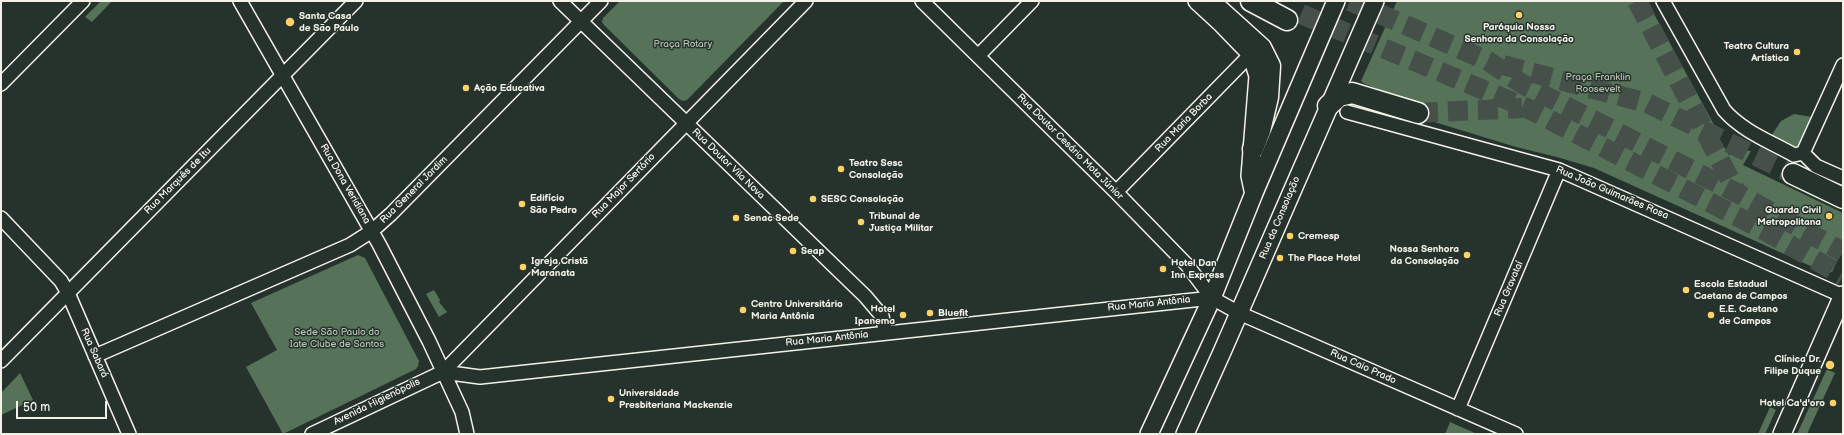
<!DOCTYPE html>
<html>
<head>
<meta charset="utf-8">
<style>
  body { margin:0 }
  #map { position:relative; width:1844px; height:435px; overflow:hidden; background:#26332d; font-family:"Balsamiq Sans",sans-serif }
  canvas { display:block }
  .frame { position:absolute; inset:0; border:2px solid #f4f1e8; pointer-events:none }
  .scale { position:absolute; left:16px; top:401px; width:91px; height:18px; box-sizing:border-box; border:2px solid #f4f1e8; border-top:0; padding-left:5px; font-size:12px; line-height:14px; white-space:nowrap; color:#f4f1e8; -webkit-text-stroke:3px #26332d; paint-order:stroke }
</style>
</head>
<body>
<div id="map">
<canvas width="1844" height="435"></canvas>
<div class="frame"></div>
<div class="scale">50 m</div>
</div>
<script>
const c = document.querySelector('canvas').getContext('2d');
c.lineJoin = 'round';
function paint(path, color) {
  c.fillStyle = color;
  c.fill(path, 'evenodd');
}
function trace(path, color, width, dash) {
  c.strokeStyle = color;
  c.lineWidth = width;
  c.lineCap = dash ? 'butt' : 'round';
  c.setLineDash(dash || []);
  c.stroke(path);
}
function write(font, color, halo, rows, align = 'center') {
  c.font = font + ' "Balsamiq Sans",sans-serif';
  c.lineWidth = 3;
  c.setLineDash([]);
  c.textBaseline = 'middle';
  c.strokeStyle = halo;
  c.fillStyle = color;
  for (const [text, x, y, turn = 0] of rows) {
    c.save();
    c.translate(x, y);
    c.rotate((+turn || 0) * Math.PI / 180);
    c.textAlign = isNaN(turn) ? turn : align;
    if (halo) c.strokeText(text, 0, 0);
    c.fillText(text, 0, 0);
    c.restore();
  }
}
const green = new Path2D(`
  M 101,1 L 112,1 L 92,22 L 85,17 Z
  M 620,1 L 784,1 L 687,100 L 683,101 L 679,99 L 604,25 L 602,22 L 603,18 Z
  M 1397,1 L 1647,1 L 1720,136 L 1718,137 L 1729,155 L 1741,150 L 1751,151 L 1743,165 L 1843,213 L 1843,247 L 1832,272 L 1826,273 L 1594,168 L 1557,157 L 1516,147 L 1418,117 L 1423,108 L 1363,83 L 1361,81 L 1366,70 Z
  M 1794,114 L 1812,117 L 1798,146 L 1792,148 L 1771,136 L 1781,121 Z
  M 358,255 L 365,258 L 419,361 L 418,366 L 416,369 L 283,434 L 246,367 L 277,350 L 251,303 Z
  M 434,290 L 440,300 L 439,302 L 447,312 L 439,317 L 426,294 Z
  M 1827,369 L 1835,373 L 1807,434 L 1797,434 Z
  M 20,373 L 33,400 L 1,415 L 1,393 Z
  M 1770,407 L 1776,410 L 1765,434 L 1758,434 Z
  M 1450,422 L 1477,434 L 1445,434 Z`);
const highwayTunnel = new Path2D(`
  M 1350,1 L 1488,61 L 1524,85 L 1737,193 L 1843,252
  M 1637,1 L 1737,193
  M 1301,14 L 1527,108 L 1769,233 L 1843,276
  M 1503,65 L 1647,103 L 1793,174
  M 1418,113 L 1522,108`);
const minor = new Path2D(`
  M 240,1 L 379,244 L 429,341 L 462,412 L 467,434
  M 560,1 L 865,296 L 882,316 L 886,333
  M 922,1 L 1116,192 L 1187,265 L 1212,298 L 1239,313 L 1516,434
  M 1663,1 L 1724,110 C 1742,131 1771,142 1794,155 L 1803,153
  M 978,56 L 1032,1
  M 1,84 L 83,1
  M 1347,112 L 1559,170 L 1843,296
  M 1803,153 L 1843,65
  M 1803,153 L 1816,166 L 1843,178
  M 1116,192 L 1251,54
  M 1,218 L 61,281 L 68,293 L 129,434
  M 95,356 L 350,245 L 372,231 L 391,214 L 601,1
  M 1,361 L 356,1
  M 443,372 L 480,377 L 1212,298
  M 1458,409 L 1559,170
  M 312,434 L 443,372 L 806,1`);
const major = new Path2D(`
  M 1197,1 L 1222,24 L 1251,54 L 1258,76 L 1250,176 L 1253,190
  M 1149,434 L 1212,298 L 1254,193 L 1336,1
  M 1185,434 L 1222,352 L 1375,1
  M 1782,434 L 1843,295`);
const highway = new Path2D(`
  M 1209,1 L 1261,48 L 1270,66 L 1268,97 L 1260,131 L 1253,149
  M 1251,1 L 1287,20
  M 1328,106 L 1339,96 L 1352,93 L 1418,113
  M 1793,174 L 1843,198`);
const markers = [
  [1519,15,4,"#ffd166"],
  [290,22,5,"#ffd166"],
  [1797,52,4,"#ffd166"],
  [466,88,4,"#ffd166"],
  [841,169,4,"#ffd166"],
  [813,199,4,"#ffd166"],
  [522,204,4,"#ffd166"],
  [1829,216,4,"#ffd166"],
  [736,218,4,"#ffd166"],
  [861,222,4,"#ffd166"],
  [1290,236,4,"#ffd166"],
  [793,251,4,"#ffd166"],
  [1467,255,4,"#ffd166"],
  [1280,258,4,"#ffd166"],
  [523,267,4,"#ffd166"],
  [1163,269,4,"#ffd166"],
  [1686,290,4,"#ffd166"],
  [743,310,4,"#ffd166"],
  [930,313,4,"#ffd166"],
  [903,315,4,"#ffd166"],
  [1711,315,4,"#ffd166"],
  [1830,365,5,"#ffd166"],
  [611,399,4,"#ffd166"],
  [1833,403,4,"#ffd166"]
];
const poiNames = [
  ["Santa Casa",299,16],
  ["de São Paulo",299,28],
  ["Paróquia Nossa",1519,27,"center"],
  ["Senhora da Consolação",1519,39,"center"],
  ["Teatro Cultura",1789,46,"right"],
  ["Artística",1789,58,"right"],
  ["Ação Educativa",474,88],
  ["Teatro Sesc",849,163],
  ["Consolação",849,175],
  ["Edifício",530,198],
  ["São Pedro",530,210],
  ["SESC Consolação",821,199],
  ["Guarda Civil",1821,210,"right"],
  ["Metropolitana",1821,222,"right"],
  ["Tribunal de",869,216],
  ["Justiça Militar",869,228],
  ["Senac Sede",744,218],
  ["Cremesp",1298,236],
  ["Nossa Senhora",1459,249,"right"],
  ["da Consolação",1459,261,"right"],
  ["Seap",801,251],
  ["The Place Hotel",1288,258],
  ["Igreja Cristã",531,261],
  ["Maranata",531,273],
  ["Hotel Dan",1171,263],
  ["Inn Express",1171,275],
  ["Escola Estadual",1694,284],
  ["Caetano de Campos",1694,296],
  ["Centro Universitário",751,304],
  ["Maria Antônia",751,316],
  ["Hotel",895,309,"right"],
  ["Ipanema",895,321,"right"],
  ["E.E. Caetano",1719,309],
  ["de Campos",1719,321],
  ["Bluefit",938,313],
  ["Clínica Dr.",1821,359,"right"],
  ["Filipe Duque",1821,371,"right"],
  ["Universidade",619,393],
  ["Presbiteriana Mackenzie",619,405],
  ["Hotel Ca'd'oro",1825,403,"right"]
];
const parkNames = [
  ["Praça Rotary",683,44],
  ["Praça Franklin",1598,77],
  ["Roosevelt",1598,89],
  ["Sede São Paulo do",337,332],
  ["Iate Clube de Santos",337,344]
];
const streetNames = [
  ["Rua Maria Borba",1184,123,-46],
  ["Rua Doutor Cesário Mota Júnior",1070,147,45],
  ["Rua Doutor Vila Nova",728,164,44],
  ["Rua Marquês de Itu",178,181,-45],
  ["Rua Dona Veridiana",345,184,60],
  ["Rua Major Sertório",624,186,-46],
  ["Rua General Jardim",414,190,-45],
  ["Rua João Guimarães Rosa",1612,193,23],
  ["Rua da Consolação",1280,218,-67],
  ["Rua Gravataí",1509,289,-67],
  ["Rua Maria Antônia",1149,304,-6],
  ["Rua Maria Antônia",827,339,-6],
  ["Rua Sabará",94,353,66],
  ["Rua Caio Prado",1363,367,24],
  ["Avenida Higienópolis",377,402,-26]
];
paint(green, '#56735a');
trace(highwayTunnel, '#455049', 20, [20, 10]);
trace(minor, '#f4f1e8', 16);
trace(major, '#f4f1e8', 20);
trace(highway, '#f4f1e8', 23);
trace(minor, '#26332d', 13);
trace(major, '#26332d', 17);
trace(highway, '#26332d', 20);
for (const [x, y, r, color] of markers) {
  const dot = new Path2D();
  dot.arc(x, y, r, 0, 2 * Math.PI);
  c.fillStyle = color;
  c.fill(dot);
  trace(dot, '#26332d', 1.5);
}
write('bold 10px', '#f4f1e8', '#26332d', poiNames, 'left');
write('10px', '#b5bfaf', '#26332d', parkNames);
write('10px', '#f4f1e8', '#26332d', streetNames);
</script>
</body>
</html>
